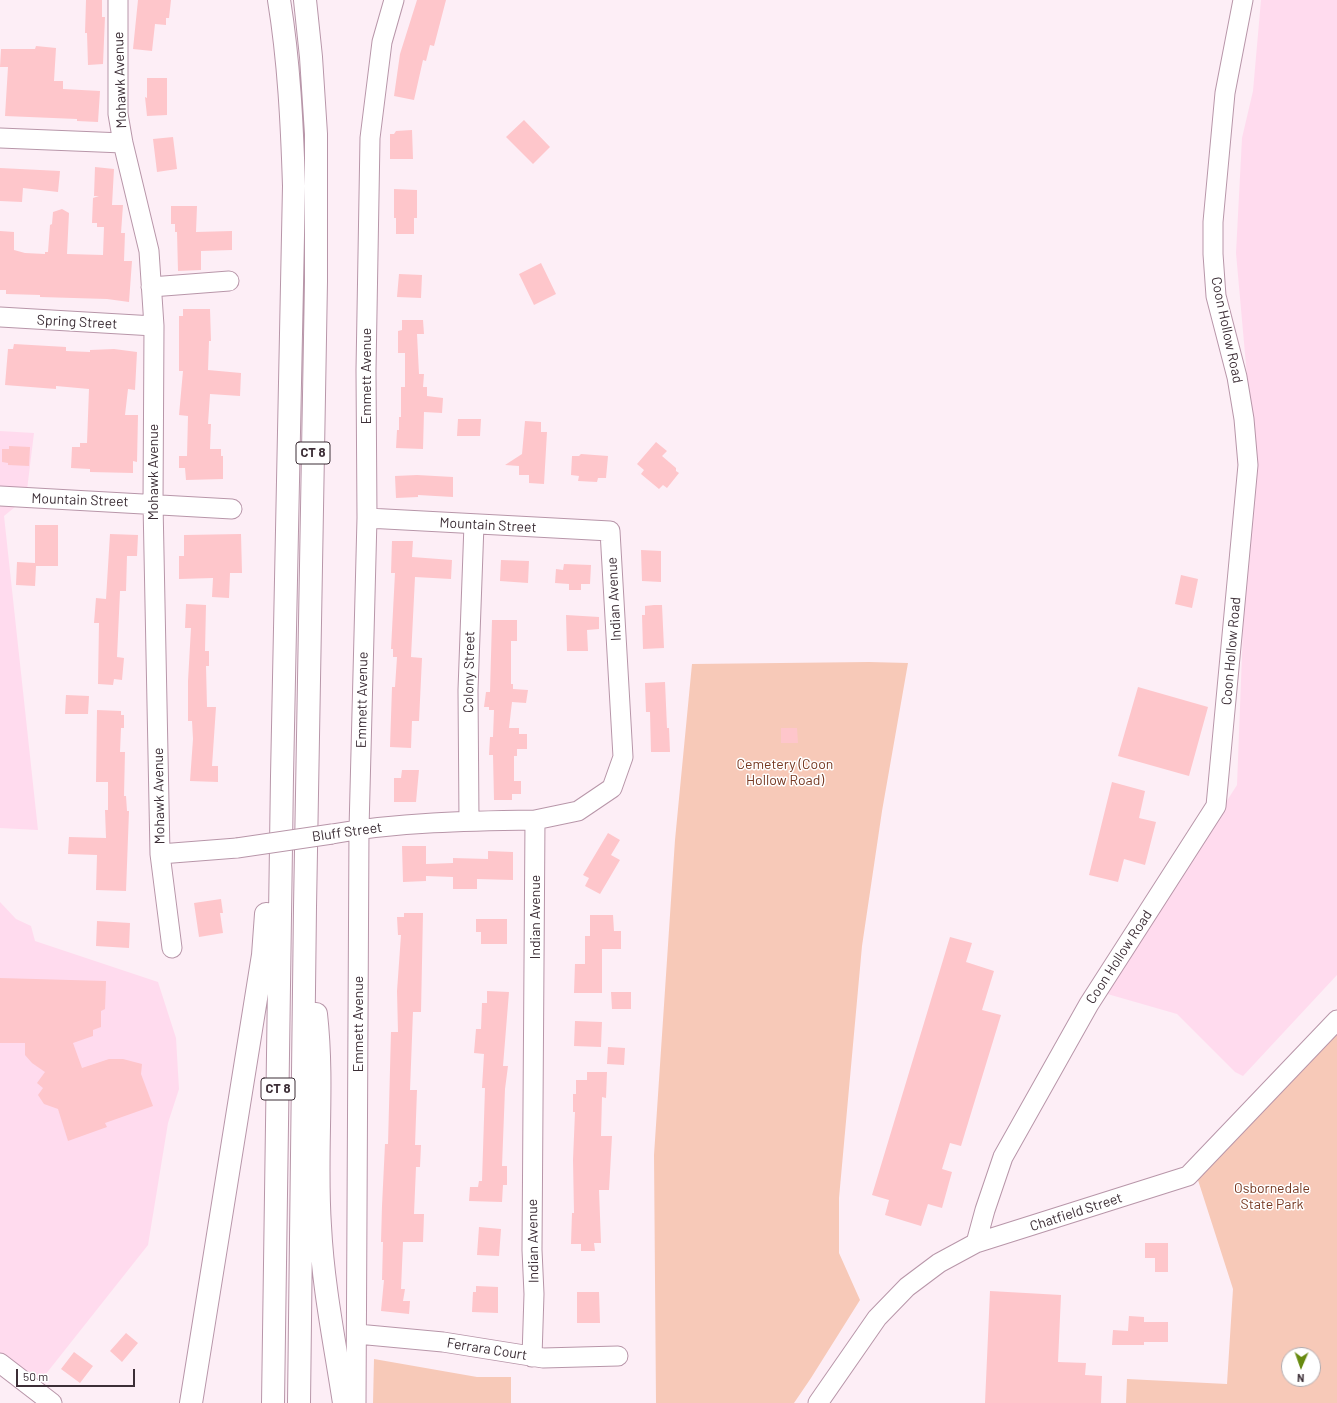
<!DOCTYPE html>
<html>
<head>
<meta charset="utf-8">
<style>
  body { margin:0 }
  #map { position:relative; width:1337px; height:1403px; overflow:hidden; background:#fdeef6; font-family:Barlow,sans-serif }
  canvas { display:block }
  .north { position:absolute; left:1281px; top:1347px; width:40px; height:40px; box-sizing:border-box; background:#fff; border:1px solid #b1abaf; border-radius:50%; rotate:182deg; font-size:11px; font-weight:700; line-height:16px; text-align:center; color:#3c2e36 }
  .north::after { content:''; display:block; margin:auto; width:14px; height:18px; background:#678a0f; clip-path:polygon(50% 0,100% 100%,50% 72%,0 100%) }
  .scale { position:absolute; left:16px; top:1369px; width:119px; height:18px; box-sizing:border-box; border:2px solid #3c2e36; border-top:0; padding-left:5px; font-size:12px; line-height:14px; white-space:nowrap; color:#3c2e36; -webkit-text-stroke:3px #fff; paint-order:stroke }
</style>
</head>
<body>
<div id="map">
<canvas width="1337" height="1403"></canvas>
<div class="north">N</div>
<div class="scale">50 m</div>
</div>
<script>
const c = document.querySelector('canvas').getContext('2d');
c.lineJoin = 'round';
function paint(path, color) {
  c.fillStyle = color;
  c.fill(path, 'evenodd');
}
function trace(path, color, width, dash) {
  c.strokeStyle = color;
  c.lineWidth = width;
  c.lineCap = dash ? 'butt' : 'round';
  c.setLineDash(dash || []);
  c.stroke(path);
}
function write(font, color, halo, rows, align = 'center') {
  c.font = font + ' Barlow,sans-serif';
  c.lineWidth = 3;
  c.setLineDash([]);
  c.textBaseline = 'middle';
  c.strokeStyle = halo;
  c.fillStyle = color;
  for (const [text, x, y, turn = 0] of rows) {
    c.save();
    c.translate(x, y);
    c.rotate((+turn || 0) * Math.PI / 180);
    c.textAlign = isNaN(turn) ? turn : align;
    if (halo) c.strokeText(text, 0, 0);
    c.fillText(text, 0, 0);
    c.restore();
  }
}
const built = new Path2D(`
  M 1261,0 L 1337,0 L 1337,975 L 1243,1076 L 1235,1072 L 1177,1014 L 1104,993 L 1237,785 L 1251,421 L 1236,253 L 1242,138 L 1253,91 Z
  M 0,431 L 34,433 L 26,498 L 4,516 L 38,830 L 0,828 Z
  M 0,902 L 16,919 L 31,926 L 35,941 L 158,982 L 176,1038 L 179,1089 L 168,1123 L 148,1245 L 34,1389 L 0,1361 Z`);
const green = new Path2D(`
  M 869,662 L 908,663 L 882,811 L 862,946 L 839,1198 L 839,1253 L 860,1300 L 811,1378 L 794,1403 L 656,1403 L 654,1155 L 675,840 L 692,664 Z
  M 1337,1012 L 1337,1403 L 1126,1403 L 1127,1379 L 1227,1384 L 1233,1289 L 1197,1177 L 1260,1115 ZM 1289,1355 L 1313,1355 L 1313,1379 L 1289,1379 Z
  M 374,1359 L 477,1377 L 511,1377 L 511,1403 L 373,1403 Z`);
const building = new Path2D(`
  M 86,0 L 102,0 L 102,17 L 105,17 L 103,64 L 88,65 L 87,33 L 85,33 Z
  M 138,0 L 171,0 L 169,18 L 166,18 L 166,25 L 155,24 L 152,51 L 133,49 Z
  M 417,0 L 446,0 L 434,46 L 430,45 L 426,61 L 423,60 L 414,100 L 394,96 L 400,54 Z
  M 36,46 L 56,48 L 54,81 L 63,81 L 63,89 L 100,91 L 98,122 L 77,121 L 77,119 L 5,116 L 8,67 L 0,67 L 1,49 L 35,49 Z
  M 147,78 L 167,78 L 167,115 L 147,116 L 145,97 L 147,98 Z
  M 524,120 L 550,147 L 533,164 L 506,137 Z
  M 412,130 L 413,159 L 390,159 L 390,134 L 394,134 L 396,131 Z
  M 173,137 L 177,169 L 157,172 L 153,139 Z
  M 95,167 L 114,169 L 112,205 L 123,205 L 121,233 L 125,233 L 124,261 L 132,261 L 129,302 L 107,299 L 40,297 L 40,295 L 6,294 L 6,290 L 0,290 L 0,231 L 14,232 L 14,250 L 25,253 L 45,254 L 45,252 L 48,252 L 50,225 L 52,224 L 53,212 L 62,209 L 69,213 L 67,254 L 103,255 L 104,227 L 97,227 L 97,223 L 92,223 L 93,198 L 99,196 L 94,196 Z
  M 0,168 L 60,171 L 58,192 L 23,188 L 22,202 L 0,201 Z
  M 394,189 L 417,190 L 417,218 L 414,218 L 414,234 L 396,234 L 396,218 L 394,218 Z
  M 171,206 L 197,206 L 196,232 L 232,231 L 232,250 L 201,251 L 201,270 L 178,271 L 177,232 L 175,232 L 175,224 L 171,224 Z
  M 541,263 L 556,294 L 534,305 L 519,274 Z
  M 399,274 L 422,275 L 421,298 L 397,297 Z
  M 183,309 L 210,309 L 211,341 L 209,341 L 208,370 L 241,373 L 240,396 L 210,394 L 208,424 L 211,424 L 210,449 L 221,449 L 221,456 L 223,456 L 223,479 L 186,480 L 185,468 L 179,468 L 179,456 L 187,456 L 188,416 L 179,415 L 183,371 L 179,371 L 179,316 L 183,316 Z
  M 402,320 L 423,320 L 424,334 L 417,334 L 419,374 L 424,374 L 423,387 L 427,387 L 427,396 L 443,398 L 442,413 L 424,412 L 423,449 L 396,448 L 397,430 L 399,430 L 399,417 L 401,417 L 401,387 L 405,387 L 405,353 L 398,353 L 398,331 L 402,330 Z
  M 14,344 L 66,347 L 66,351 L 90,352 L 90,350 L 114,349 L 137,352 L 135,390 L 128,389 L 125,415 L 138,415 L 137,462 L 133,461 L 133,473 L 90,472 L 90,469 L 71,468 L 72,447 L 80,447 L 80,443 L 87,443 L 89,389 L 56,386 L 56,389 L 5,385 L 8,349 L 13,349 Z
  M 458,419 L 481,419 L 480,436 L 457,436 Z
  M 525,421 L 541,422 L 541,432 L 547,432 L 544,484 L 529,483 L 529,475 L 519,475 L 519,466 L 505,465 L 522,454 Z
  M 656,442 L 667,451 L 662,456 L 676,468 L 676,471 L 679,473 L 667,488 L 663,485 L 659,489 L 641,474 L 644,470 L 637,464 Z
  M 9,446 L 30,447 L 29,466 L 8,465 L 8,463 L 2,462 L 2,449 L 9,449 Z
  M 581,454 L 608,456 L 606,478 L 598,478 L 597,482 L 578,481 L 579,476 L 571,475 L 572,456 L 579,456 Z
  M 417,475 L 453,477 L 453,497 L 418,495 L 418,497 L 396,498 L 395,476 Z
  M 35,525 L 58,525 L 58,566 L 36,566 L 35,586 L 16,585 L 17,562 L 35,563 Z
  M 110,534 L 138,535 L 137,556 L 127,556 L 126,591 L 120,591 L 117,657 L 124,658 L 122,680 L 114,679 L 113,685 L 98,684 L 99,623 L 94,623 L 96,598 L 106,599 Z
  M 241,534 L 242,573 L 230,573 L 229,598 L 212,597 L 213,578 L 179,579 L 179,556 L 184,556 L 184,535 Z
  M 392,541 L 413,541 L 412,557 L 452,560 L 451,579 L 415,577 L 411,657 L 422,658 L 419,721 L 412,721 L 411,748 L 390,747 L 392,687 L 395,687 L 397,657 L 393,657 L 393,649 L 391,649 L 395,573 L 391,573 Z
  M 641,550 L 661,551 L 661,582 L 642,581 Z
  M 501,560 L 529,561 L 528,583 L 500,581 Z
  M 564,564 L 591,565 L 590,584 L 581,584 L 581,590 L 569,590 L 569,584 L 555,583 L 556,569 L 563,570 Z
  M 1181,575 L 1198,579 L 1192,608 L 1175,604 Z
  M 186,604 L 206,605 L 205,651 L 209,651 L 209,666 L 206,666 L 207,707 L 216,707 L 212,766 L 218,766 L 218,782 L 190,781 L 193,739 L 192,721 L 188,721 L 188,681 L 191,628 L 185,628 Z
  M 654,605 L 662,605 L 664,648 L 643,649 L 642,615 L 645,615 L 645,606 Z
  M 566,615 L 599,617 L 599,629 L 587,630 L 588,651 L 567,651 Z
  M 492,620 L 517,620 L 517,641 L 511,641 L 511,684 L 513,684 L 513,689 L 528,690 L 526,703 L 512,702 L 509,728 L 519,728 L 519,734 L 527,734 L 527,749 L 517,749 L 517,756 L 514,756 L 514,781 L 521,781 L 521,794 L 512,794 L 512,800 L 494,800 L 493,755 L 489,755 L 490,737 L 493,737 L 494,710 L 489,710 L 489,707 L 484,707 L 486,692 L 490,692 Z
  M 665,682 L 667,728 L 669,728 L 670,752 L 651,752 L 650,712 L 646,712 L 645,683 Z
  M 1138,687 L 1208,707 L 1189,776 L 1118,756 Z
  M 66,695 L 89,696 L 88,714 L 65,714 Z
  M 97,710 L 121,711 L 121,715 L 124,715 L 124,728 L 121,728 L 120,752 L 125,752 L 124,796 L 126,796 L 127,811 L 129,811 L 126,891 L 96,890 L 97,855 L 68,854 L 69,837 L 106,838 L 105,810 L 108,810 L 108,782 L 96,782 Z
  M 781,728 L 797,728 L 798,743 L 781,743 Z
  M 402,770 L 419,770 L 416,802 L 394,802 L 394,778 L 401,778 Z
  M 1112,782 L 1145,791 L 1139,818 L 1156,822 L 1145,865 L 1124,859 L 1118,882 L 1089,875 Z
  M 608,833 L 620,840 L 611,855 L 620,860 L 600,894 L 585,886 L 589,878 L 583,875 Z
  M 402,846 L 426,846 L 426,864 L 453,863 L 453,858 L 488,859 L 488,851 L 513,852 L 513,880 L 477,879 L 477,889 L 453,889 L 453,877 L 426,876 L 426,881 L 403,882 Z
  M 221,899 L 223,913 L 220,913 L 223,933 L 199,937 L 194,903 Z
  M 404,913 L 423,913 L 421,1012 L 413,1012 L 410,1090 L 417,1090 L 415,1145 L 421,1145 L 420,1167 L 416,1167 L 414,1214 L 424,1214 L 423,1242 L 403,1242 L 401,1289 L 405,1289 L 403,1301 L 410,1301 L 409,1314 L 381,1311 L 384,1280 L 382,1280 L 383,1242 L 381,1242 L 382,1206 L 385,1144 L 388,1144 L 391,1032 L 398,1032 L 397,991 L 401,935 L 398,935 L 397,917 L 404,917 Z
  M 590,915 L 613,915 L 614,931 L 621,931 L 621,949 L 602,949 L 602,993 L 574,993 L 575,964 L 585,964 L 585,936 L 590,936 Z
  M 476,919 L 507,919 L 507,944 L 481,944 L 481,932 L 476,932 Z
  M 97,921 L 130,923 L 129,948 L 96,946 Z
  M 950,937 L 972,943 L 966,962 L 994,971 L 982,1010 L 1001,1015 L 961,1146 L 950,1143 L 942,1169 L 952,1172 L 942,1208 L 928,1204 L 921,1226 L 885,1215 L 889,1200 L 872,1195 Z
  M 0,978 L 106,981 L 105,1009 L 101,1011 L 101,1027 L 93,1030 L 93,1036 L 73,1043 L 82,1068 L 109,1059 L 123,1059 L 142,1064 L 141,1074 L 153,1106 L 105,1123 L 107,1127 L 68,1141 L 58,1109 L 44,1104 L 38,1095 L 43,1088 L 37,1083 L 45,1072 L 32,1063 L 25,1055 L 25,1043 L 0,1043 Z
  M 487,991 L 509,992 L 503,1066 L 508,1066 L 505,1089 L 502,1166 L 507,1166 L 507,1185 L 503,1185 L 502,1202 L 469,1201 L 470,1187 L 478,1187 L 479,1181 L 482,1181 L 485,1088 L 482,1088 L 484,1054 L 474,1053 L 476,1029 L 481,1029 L 482,1003 L 487,1003 Z
  M 611,992 L 631,992 L 631,1009 L 612,1009 Z
  M 575,1021 L 602,1022 L 601,1047 L 574,1046 Z
  M 608,1047 L 625,1048 L 624,1065 L 607,1064 Z
  M 587,1072 L 607,1072 L 606,1098 L 602,1097 L 601,1136 L 612,1136 L 609,1190 L 599,1190 L 601,1243 L 594,1243 L 595,1251 L 581,1251 L 581,1244 L 571,1244 L 572,1213 L 574,1213 L 573,1160 L 575,1112 L 573,1112 L 573,1094 L 576,1094 L 576,1080 L 587,1080 Z
  M 479,1227 L 501,1229 L 499,1256 L 477,1255 Z
  M 1145,1243 L 1168,1243 L 1168,1272 L 1155,1272 L 1155,1258 L 1145,1258 Z
  M 476,1286 L 498,1287 L 498,1313 L 472,1312 L 473,1292 L 476,1292 Z
  M 990,1291 L 1061,1295 L 1058,1362 L 1086,1363 L 1085,1375 L 1102,1376 L 1101,1403 L 985,1403 Z
  M 577,1292 L 599,1292 L 600,1323 L 577,1323 Z
  M 1129,1316 L 1144,1317 L 1144,1322 L 1168,1322 L 1168,1342 L 1144,1342 L 1144,1345 L 1112,1345 L 1113,1330 L 1128,1331 Z
  M 126,1333 L 138,1343 L 122,1362 L 110,1351 Z
  M 74,1352 L 93,1366 L 80,1383 L 61,1369 Z`);
const minor = new Path2D(`
  M 118,0 L 118,114 L 123,143 L 149,251 L 154,326 L 153,503 L 160,854 L 172,948
  M 0,138 L 123,143
  M 151,287 L 229,281
  M 0,317 L 154,326
  M 0,496 L 232,509
  M 367,518 L 610,531 L 623,757 L 612,788 L 578,811 L 535,820 L 532,1250 L 534,1294 L 532,1357
  M 469,821 L 468,690 L 474,524
  M 332,834 C 399,822 467,821 535,820
  M 160,854 L 237,848
  M 976,1243 L 985,1210 L 1003,1157 L 1089,1004 L 1216,806 L 1248,465 L 1244,419 L 1237,377 L 1216,296 L 1213,254 L 1213,222 L 1225,93 L 1243,0
  M 357,1334 L 443,1342 L 543,1358 L 618,1356
  M 0,1363 L 52,1403
  M 356,1403 L 359,829 L 367,518 L 366,370 L 370,138 L 382,42 L 394,0
  M 818,1403 L 877,1318 L 907,1287 L 939,1263 L 976,1243 L 1188,1176 L 1337,1020`);
const highway = new Path2D(`
  M 316,1014 C 324,1085 315,1155 320,1226 C 323,1286 335,1344 344,1403
  M 191,1403 L 263,955 L 266,914
  M 273,1403 L 282,776 L 294,186 C 292,124 289,61 279,0
  M 299,1403 L 305,907 L 316,281 L 316,134 L 311,57 L 305,0`);
const minorBridge = new Path2D(`
  M 237,848 L 332,834`);
const shields = [
  [313,453,34],
  [278,1089,34]
];
const shieldNames = [
  ["CT 8",313,453],
  ["CT 8",278,1089]
];
const streetNames = [
  ["Mohawk Avenue",120,80,-92],
  ["Spring Street",77,322,3],
  ["Coon Hollow Road",1227,330,78],
  ["Emmett Avenue",366,376,-90],
  ["Mohawk Avenue",153,472,-90],
  ["Mountain Street",80,500,2],
  ["Mountain Street",488,525,3],
  ["Indian Avenue",614,599,-93],
  ["Coon Hollow Road",1231,651,-85],
  ["Colony Street",469,672,-89],
  ["Emmett Avenue",362,700,-89],
  ["Mohawk Avenue",159,796,-91],
  ["Bluff Street",347,832,-8],
  ["Indian Avenue",535,917,-90],
  ["Coon Hollow Road",1119,957,-57],
  ["Emmett Avenue",358,1024,-90],
  ["Chatfield Street",1076,1212,-18],
  ["Indian Avenue",533,1241,-91],
  ["Ferrara Court",487,1349,9]
];
const parkNames = [
  ["Cemetery (Coon",785,764],
  ["Hollow Road)",785,780],
  ["Osbornedale",1272,1188],
  ["State Park",1272,1204]
];
paint(built, '#ffdbee');
paint(green, '#f7c9b8');
paint(building, '#fec6cb');
trace(minor, '#b896a9', 21);
trace(highway, '#b896a9', 24);
trace(minor, '#fff', 19);
trace(highway, '#fff', 22);
trace(minorBridge, '#b896a9', 21, []);
trace(minorBridge, '#fff', 19);
for (const [x, y, w] of shields) {
  const box = new Path2D();
  box.roundRect(x - w / 2, y - 11, w, 22, 3);
  c.fillStyle = '#fff';
  c.fill(box);
  trace(box, '#3c2e36', 1);
}
write('bold 13px', '#3c2e36', null, shieldNames);
write('14px', '#3c2e36', '#fff', streetNames);
write('14px', '#763821', '#fff', parkNames);
</script>
</body>
</html>
